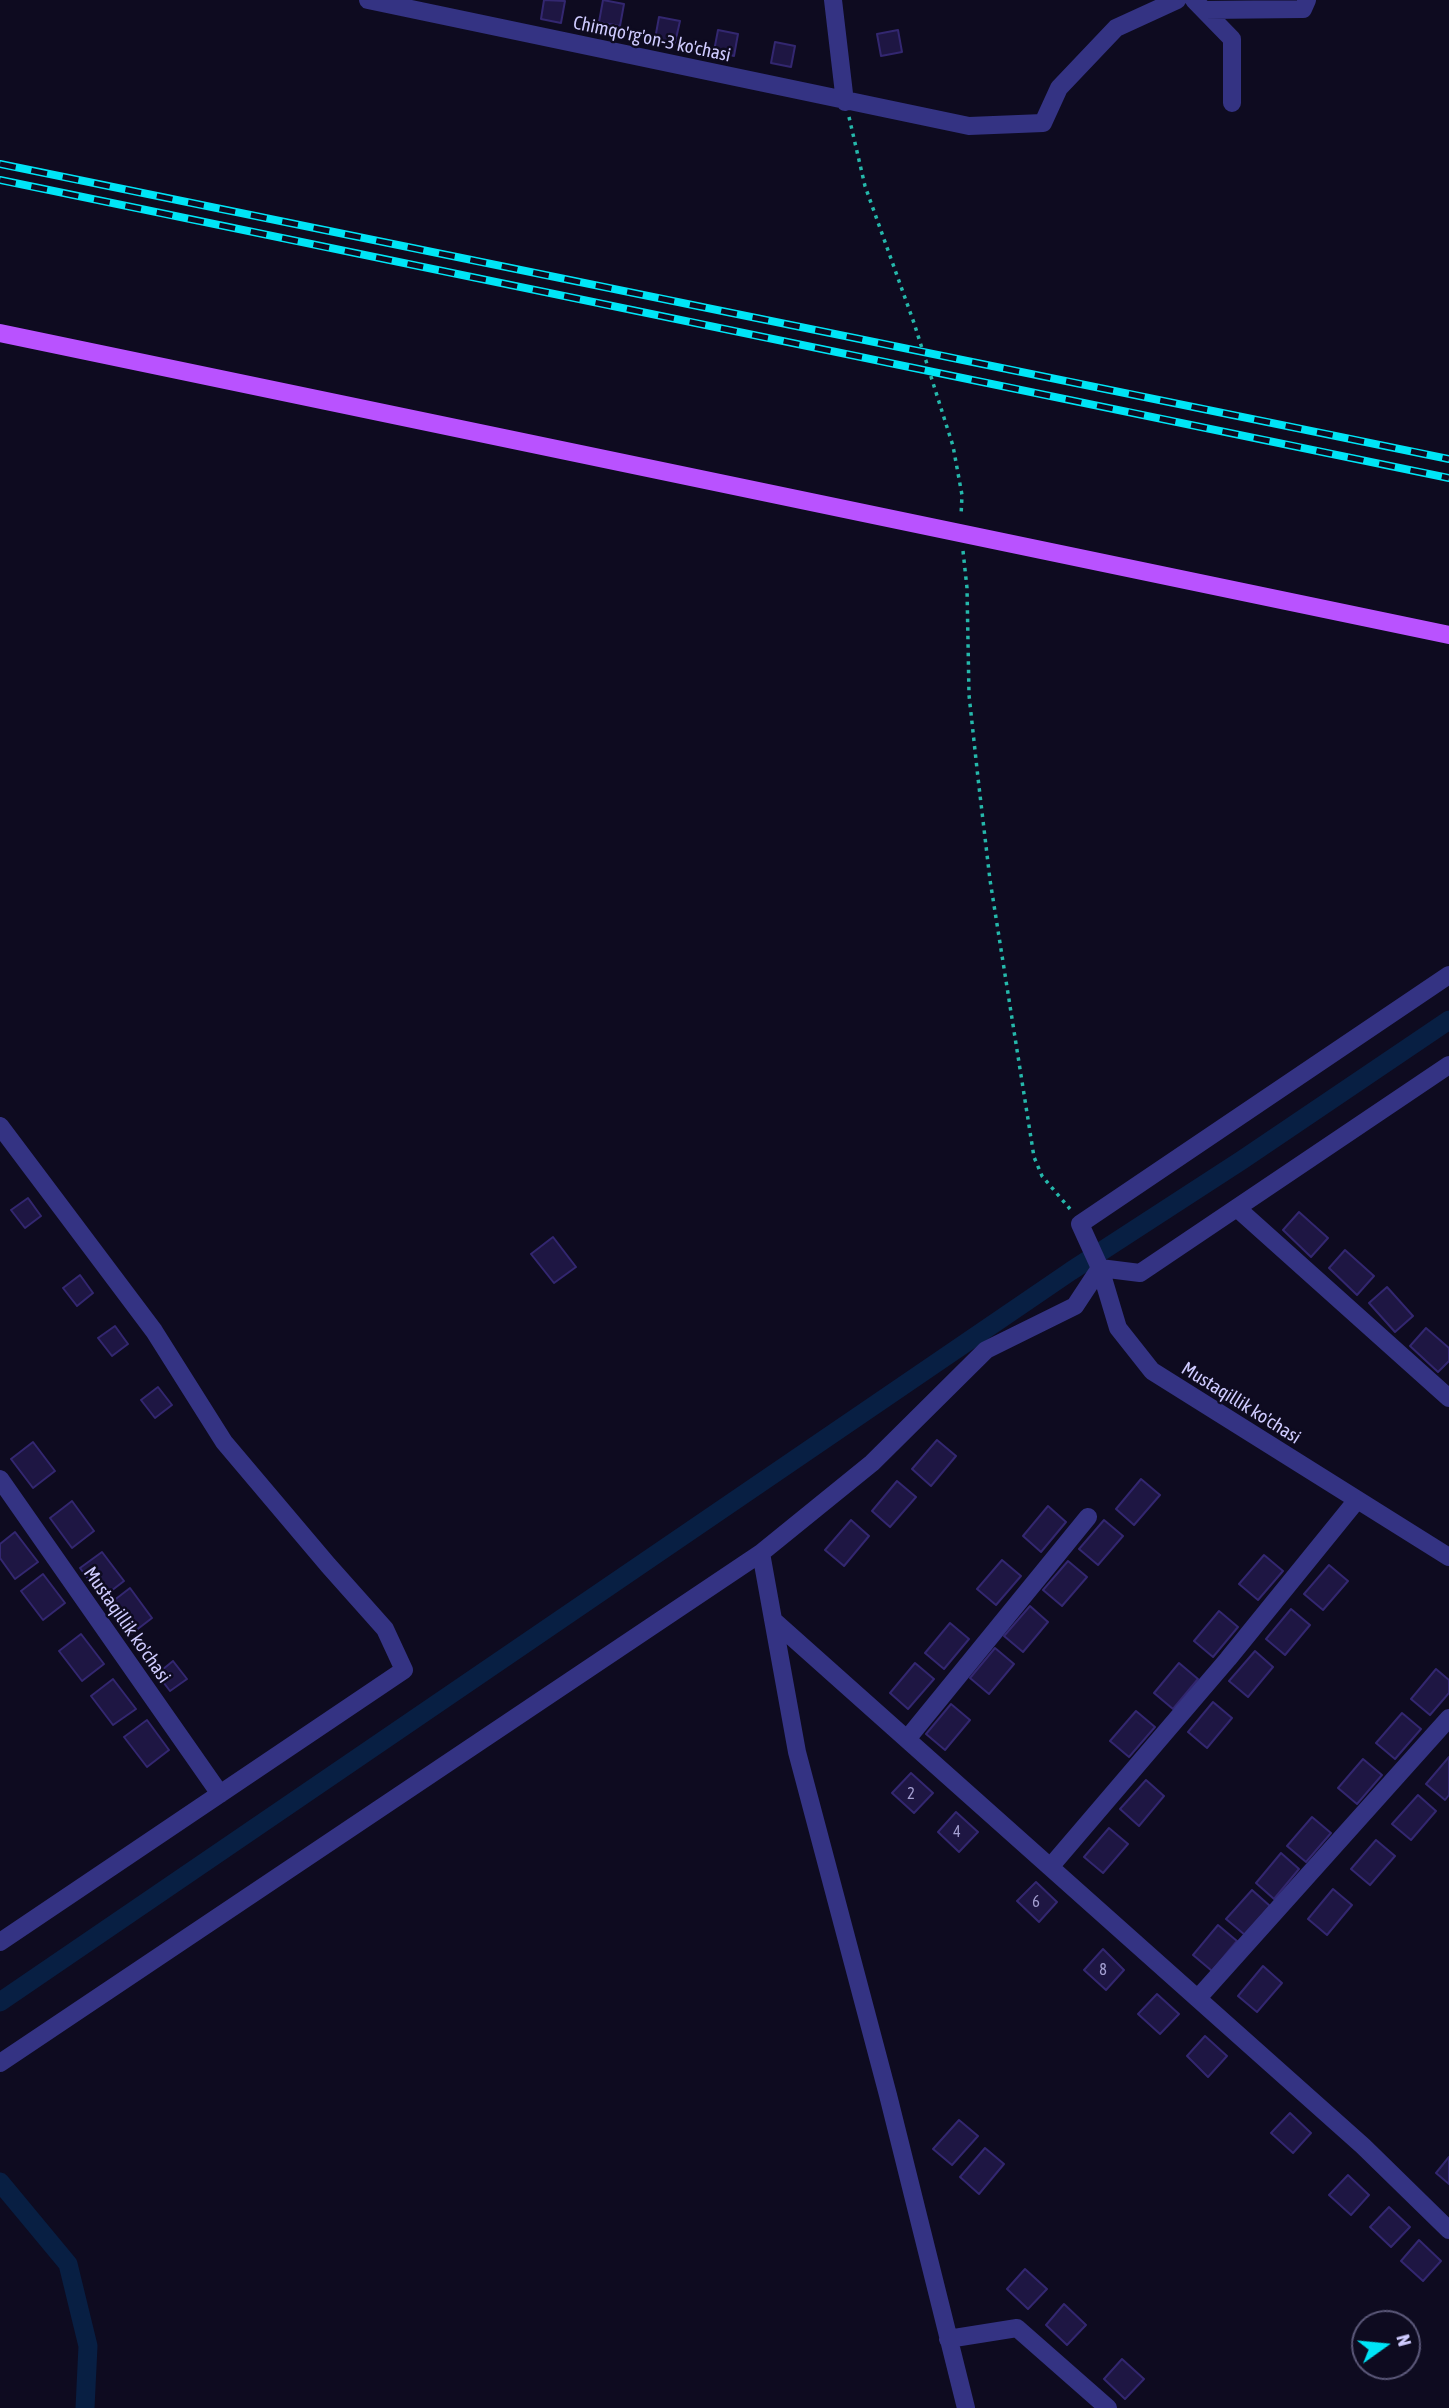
<!DOCTYPE html>
<html>
<head>
<meta charset="utf-8">
<style>
  body { margin:0 }
  #map { position:relative; width:1449px; height:2408px; overflow:hidden; background:#0e0b20; font-family:"Asap Condensed",sans-serif }
  canvas { display:block }
  .north { position:absolute; left:1351px; top:2310px; width:70px; height:70px; box-sizing:border-box; background:#0e0b20; border:2px solid #5b5879; border-radius:50%; rotate:75deg; font-size:19px; font-weight:700; line-height:28px; text-align:center; color:#cfcbff }
  .north::after { content:''; display:block; margin:auto; width:24px; height:32px; background:#00e5f6; clip-path:polygon(50% 0,100% 100%,50% 72%,0 100%) }
</style>
</head>
<body>
<div id="map">
<canvas width="1449" height="2408"></canvas>
<div class="north">N</div>
</div>
<script>
const c = document.querySelector('canvas').getContext('2d');
c.lineJoin = 'round';
function trace(path, color, width, dash) {
  c.strokeStyle = color;
  c.lineWidth = width;
  c.lineCap = dash ? 'butt' : 'round';
  c.setLineDash(dash || []);
  c.stroke(path);
}
function paint(path, color) {
  c.fillStyle = color;
  c.fill(path, 'evenodd');
}
function write(font, color, halo, rows, align = 'center') {
  c.font = font + ' "Asap Condensed",sans-serif';
  c.lineWidth = 5;
  c.setLineDash([]);
  c.textBaseline = 'middle';
  c.strokeStyle = halo;
  c.fillStyle = color;
  for (const [text, x, y, turn = 0] of rows) {
    c.save();
    c.translate(x, y);
    c.rotate((+turn || 0) * Math.PI / 180);
    c.textAlign = isNaN(turn) ? turn : align;
    if (halo) c.strokeText(text, 0, 0);
    c.fillText(text, 0, 0);
    c.restore();
  }
}
const canal = new Path2D(`
  M 0,2002 L 1071,1271 L 1242,1160 L 1449,1020
  M 0,2182 L 68,2264 L 88,2346 L 85,2408`);
const building = new Path2D(`
  M 544,0 L 565,1 L 561,23 L 541,19 Z
  M 603,0 L 624,4 L 620,26 L 599,22 Z
  M 659,17 L 680,21 L 675,43 L 655,39 Z
  M 718,30 L 738,34 L 734,56 L 714,51 Z
  M 898,30 L 902,52 L 881,56 L 877,34 Z
  M 775,42 L 795,46 L 791,67 L 771,63 Z
  M 28,1198 L 41,1216 L 25,1228 L 11,1210 Z
  M 1299,1212 L 1328,1238 L 1311,1257 L 1283,1230 Z
  M 553,1237 L 576,1267 L 554,1283 L 531,1254 Z
  M 1345,1250 L 1374,1276 L 1357,1295 L 1329,1268 Z
  M 80,1275 L 93,1293 L 77,1306 L 63,1288 Z
  M 1387,1287 L 1413,1316 L 1395,1332 L 1369,1303 Z
  M 115,1326 L 128,1344 L 112,1356 L 98,1338 Z
  M 1426,1328 L 1449,1348 L 1449,1361 L 1438,1372 L 1410,1346 Z
  M 158,1387 L 172,1405 L 155,1418 L 141,1400 Z
  M 937,1440 L 956,1456 L 931,1486 L 912,1469 Z
  M 33,1442 L 55,1471 L 33,1488 L 11,1459 Z
  M 1141,1479 L 1160,1495 L 1134,1525 L 1116,1509 Z
  M 897,1481 L 916,1497 L 890,1527 L 872,1511 Z
  M 72,1501 L 94,1531 L 72,1548 L 50,1518 Z
  M 1048,1506 L 1066,1522 L 1041,1552 L 1023,1536 Z
  M 851,1520 L 869,1536 L 844,1566 L 825,1550 Z
  M 1104,1520 L 1123,1536 L 1098,1565 L 1079,1549 Z
  M 15,1532 L 38,1562 L 15,1579 L 0,1558 L 0,1544 Z
  M 102,1552 L 124,1581 L 102,1598 L 80,1568 Z
  M 1264,1555 L 1283,1571 L 1258,1600 L 1239,1584 Z
  M 1002,1560 L 1021,1576 L 996,1605 L 977,1589 Z
  M 1068,1561 L 1087,1577 L 1062,1606 L 1043,1590 Z
  M 1329,1565 L 1348,1581 L 1323,1610 L 1304,1594 Z
  M 43,1574 L 65,1603 L 43,1620 L 21,1591 Z
  M 130,1588 L 152,1618 L 130,1635 L 108,1605 Z
  M 1030,1606 L 1048,1622 L 1023,1652 L 1004,1636 Z
  M 1291,1609 L 1310,1625 L 1285,1655 L 1266,1639 Z
  M 1219,1611 L 1238,1627 L 1213,1657 L 1194,1641 Z
  M 950,1623 L 969,1639 L 944,1669 L 925,1653 Z
  M 81,1634 L 104,1664 L 82,1681 L 59,1651 Z
  M 995,1648 L 1014,1664 L 989,1694 L 970,1678 Z
  M 1255,1651 L 1273,1667 L 1248,1697 L 1229,1681 Z
  M 173,1661 L 187,1679 L 170,1691 L 157,1674 Z
  M 915,1663 L 934,1679 L 908,1709 L 890,1693 Z
  M 1179,1663 L 1198,1679 L 1173,1709 L 1154,1693 Z
  M 1436,1669 L 1449,1680 L 1449,1693 L 1430,1715 L 1411,1699 Z
  M 113,1679 L 136,1709 L 113,1725 L 91,1696 Z
  M 1213,1702 L 1232,1718 L 1207,1748 L 1188,1732 Z
  M 951,1704 L 970,1720 L 945,1750 L 926,1734 Z
  M 1136,1711 L 1155,1727 L 1129,1757 L 1110,1741 Z
  M 1402,1713 L 1421,1729 L 1395,1759 L 1376,1743 Z
  M 147,1720 L 169,1750 L 147,1767 L 124,1737 Z
  M 1449,1757 L 1449,1795 L 1445,1800 L 1426,1784 Z
  M 1363,1759 L 1382,1775 L 1357,1804 L 1338,1788 Z
  M 911,1773 L 933,1793 L 914,1813 L 892,1793 Z
  M 1146,1780 L 1164,1796 L 1139,1826 L 1120,1809 Z
  M 1418,1795 L 1436,1811 L 1411,1840 L 1392,1824 Z
  M 956,1812 L 978,1832 L 959,1852 L 938,1832 Z
  M 1312,1817 L 1331,1833 L 1306,1862 L 1287,1846 Z
  M 1109,1828 L 1128,1844 L 1103,1873 L 1084,1857 Z
  M 1376,1840 L 1395,1856 L 1370,1885 L 1351,1869 Z
  M 1281,1853 L 1299,1869 L 1274,1899 L 1256,1883 Z
  M 1036,1882 L 1057,1902 L 1039,1922 L 1017,1901 Z
  M 1333,1889 L 1352,1905 L 1327,1935 L 1308,1919 Z
  M 1252,1890 L 1270,1906 L 1245,1935 L 1226,1919 Z
  M 1218,1925 L 1237,1941 L 1212,1971 L 1193,1955 Z
  M 1103,1949 L 1124,1970 L 1106,1990 L 1084,1970 Z
  M 1263,1966 L 1282,1983 L 1257,2012 L 1238,1996 Z
  M 1157,1994 L 1179,2014 L 1160,2034 L 1138,2014 Z
  M 1205,2036 L 1227,2056 L 1208,2077 L 1187,2056 Z
  M 1290,2113 L 1311,2133 L 1293,2153 L 1271,2133 Z
  M 959,2120 L 978,2136 L 952,2165 L 933,2149 Z
  M 985,2148 L 1004,2164 L 979,2194 L 960,2177 Z
  M 1449,2157 L 1449,2184 L 1436,2173 Z
  M 1348,2175 L 1369,2195 L 1351,2215 L 1329,2195 Z
  M 1389,2207 L 1410,2227 L 1391,2247 L 1370,2227 Z
  M 1419,2240 L 1441,2261 L 1423,2281 L 1401,2261 Z
  M 1025,2269 L 1047,2289 L 1028,2309 L 1007,2289 Z
  M 1064,2304 L 1086,2325 L 1067,2345 L 1046,2325 Z
  M 1122,2359 L 1144,2379 L 1125,2399 L 1104,2379 Z`);
const path = new Path2D(`
  M 849,117 L 865,186 L 914,323 L 953,446 L 962,495 L 961,516
  M 963,551 L 967,588 L 969,695 L 978,778 L 990,880 L 1034,1157 L 1042,1176 L 1070,1209`);
const minor = new Path2D(`
  M 368,0 L 969,126 L 1043,123 L 1059,88 L 1116,28 L 1177,0
  M 833,0 L 845,102
  M 1194,0 L 1232,39 L 1232,103
  M 1204,10 L 1303,9 L 1307,0
  M 1449,975 L 1080,1224 L 1100,1268 L 1118,1328 L 1152,1371 L 1449,1557
  M 0,1126 L 154,1331 L 224,1442 L 328,1565 L 385,1629 L 404,1670 L 0,1942
  M 1238,1209 L 1449,1398
  M 1100,1268 L 1140,1273 L 1449,1065
  M 0,1479 L 220,1794
  M 761,1553 L 797,1752 L 888,2095 L 966,2408
  M 773,1620 L 1363,2146 L 1449,2230
  M 907,1739 L 1088,1517
  M 1051,1866 L 1228,1659 L 1357,1500
  M 1198,1998 L 1449,1718
  M 0,2063 L 761,1553 L 872,1463 L 986,1350 L 1075,1306 L 1100,1268
  M 948,2339 L 1017,2328 L 1108,2408`);
const major = new Path2D(`
  M 0,333 L 1449,635`);
const rail = new Path2D(`
  M 0,164 L 1449,459
  M 0,180 L 1449,478`);
const numberNames = [
  ["2",911,1794],
  ["4",957,1832],
  ["6",1036,1902],
  ["8",1103,1970]
];
const streetNames = [
  ["Chimqo'rg'on-3 ko'chasi",652,39,12],
  ["Mustaqillik ko'chasi",1241,1403,32],
  ["Mustaqillik ko'chasi",127,1625,55]
];
trace(canal, '#081f43', 19);
paint(building, '#1e1643');
trace(building, '#332770', 2);
trace(path, '#25b8ab', 3.5, [3.5, 5]);
trace(minor, '#343383', 18);
trace(major, '#b952ff', 18);
trace(rail, '#00e5f6', 8);
trace(rail, '#0e0b20', 5, [16]);
write('16px', '#a39ed0', null, numberNames);
write('19px', '#cfcbff', '#0e0b20', streetNames);
</script>
</body>
</html>
